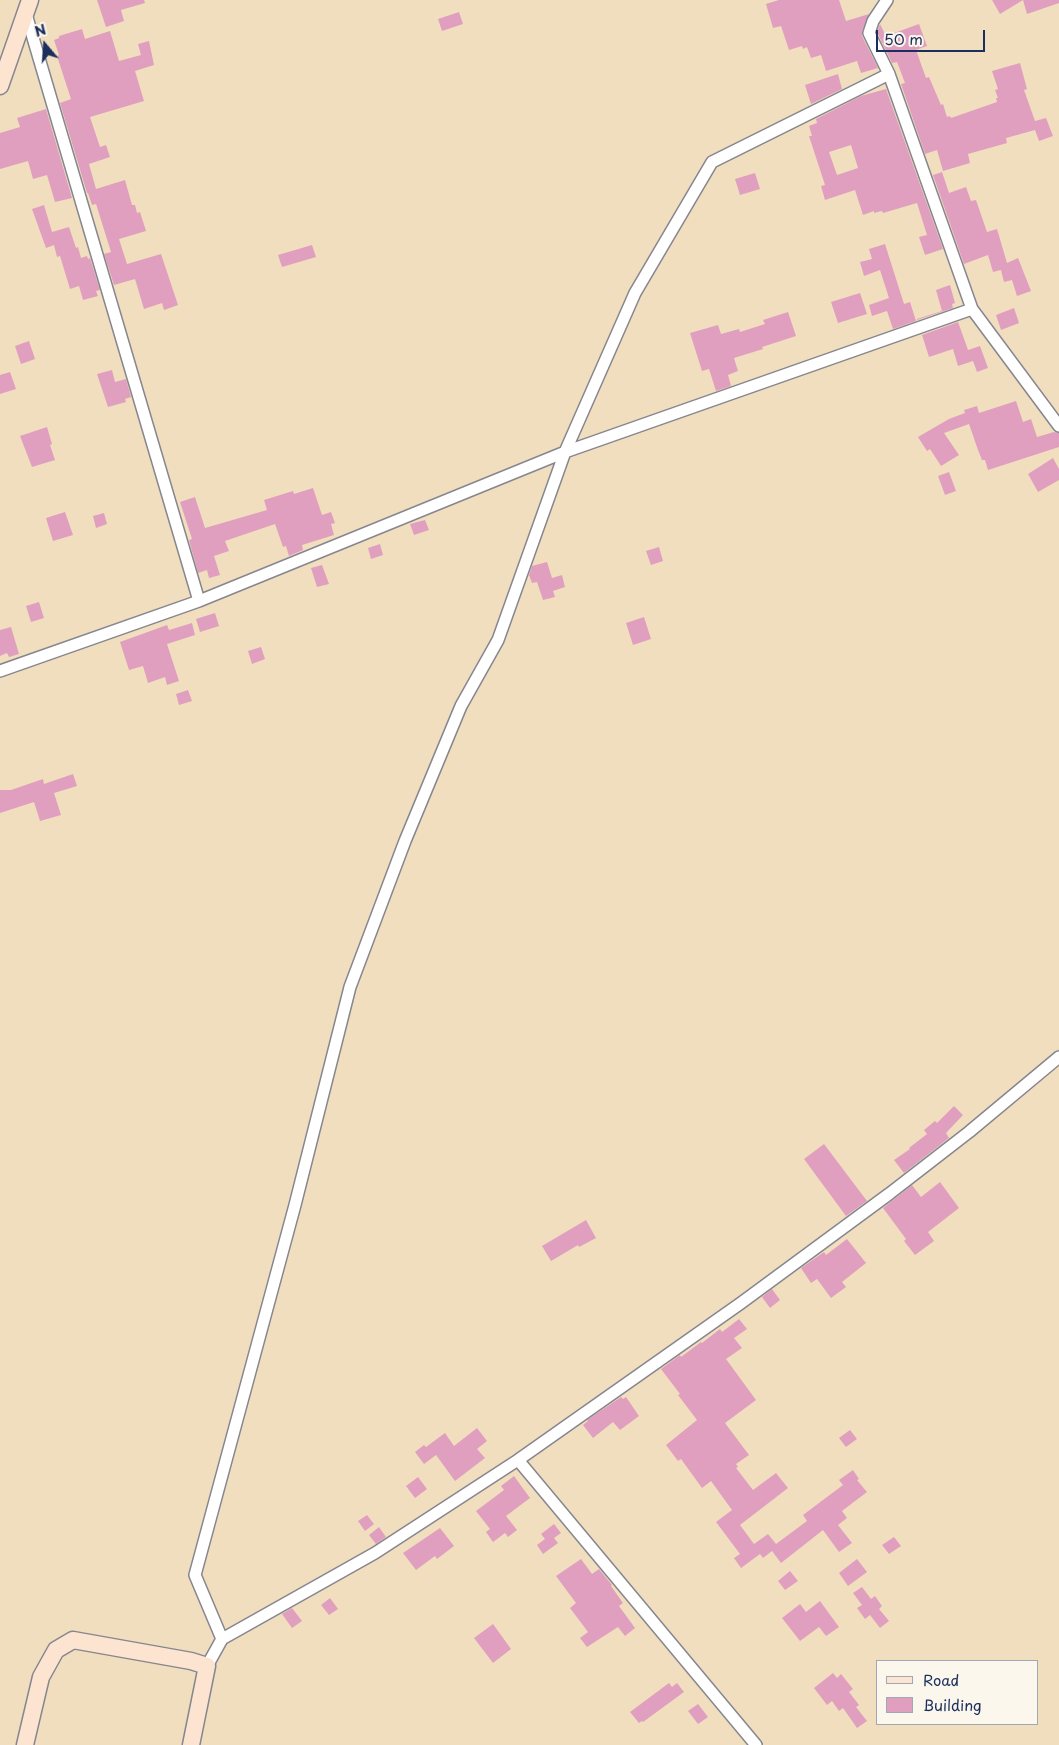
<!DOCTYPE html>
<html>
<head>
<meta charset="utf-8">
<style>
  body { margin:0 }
  #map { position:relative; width:1059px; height:1745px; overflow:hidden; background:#f0debf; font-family:"Playpen Sans",sans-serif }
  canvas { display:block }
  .legend { position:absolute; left:876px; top:1660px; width:162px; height:65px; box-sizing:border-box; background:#fbf7ec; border:1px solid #a1a7b3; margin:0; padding:6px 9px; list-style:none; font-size:15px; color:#1b2f5e }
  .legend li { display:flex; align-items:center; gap:10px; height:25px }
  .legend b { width:25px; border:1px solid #a1a7b3 }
  .north { position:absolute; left:20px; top:20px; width:50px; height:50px; -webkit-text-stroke:4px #fbf7ec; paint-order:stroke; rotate:342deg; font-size:14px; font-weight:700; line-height:20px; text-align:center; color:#1b2f5e }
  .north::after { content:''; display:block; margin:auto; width:18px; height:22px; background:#1b2f5e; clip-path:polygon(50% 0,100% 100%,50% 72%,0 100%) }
  .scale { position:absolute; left:876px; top:30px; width:109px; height:22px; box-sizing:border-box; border:2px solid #1b2f5e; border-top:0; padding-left:6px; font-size:15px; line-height:18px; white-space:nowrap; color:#1b2f5e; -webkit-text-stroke:4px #fbf7ec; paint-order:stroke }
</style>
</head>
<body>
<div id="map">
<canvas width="1059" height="1745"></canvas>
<ul class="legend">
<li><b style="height:6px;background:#fde4d1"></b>Road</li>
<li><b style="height:14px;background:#e19fbf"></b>Building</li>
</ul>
<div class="north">N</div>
<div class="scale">50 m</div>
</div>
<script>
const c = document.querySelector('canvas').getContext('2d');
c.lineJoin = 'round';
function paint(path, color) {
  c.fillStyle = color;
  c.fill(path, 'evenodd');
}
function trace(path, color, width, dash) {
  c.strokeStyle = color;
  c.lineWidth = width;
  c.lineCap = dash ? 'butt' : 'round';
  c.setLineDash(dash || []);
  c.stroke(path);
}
const building = new Path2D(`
  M 97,0 L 144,0 L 145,3 L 121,10 L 124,21 L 106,27 Z
  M 779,0 L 839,0 L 846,21 L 869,14 L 862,31 L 862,36 L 878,68 L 861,73 L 857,61 L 826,71 L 821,55 L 811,58 L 807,47 L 803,49 L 802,46 L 789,50 L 781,26 L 773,28 L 766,4 Z
  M 992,0 L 1059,0 L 1059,3 L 1027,14 L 1023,0 L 1000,14 Z
  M 459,12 L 463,24 L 442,31 L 438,19 Z
  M 880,24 L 886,36 L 919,24 L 927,46 L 916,50 L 926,78 L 929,77 L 941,105 L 943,104 L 947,117 L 950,116 L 951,118 L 997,102 L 996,98 L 998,98 L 995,90 L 998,89 L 992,71 L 1020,63 L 1027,89 L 1024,90 L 1035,121 L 1046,118 L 1053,136 L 1039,141 L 1035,130 L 1006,138 L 1007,143 L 968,154 L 970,163 L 943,171 L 937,150 L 925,154 L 901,84 L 905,83 L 897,62 L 892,63 L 877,32 Z
  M 82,29 L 85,39 L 110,31 L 119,61 L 141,55 L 138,44 L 149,41 L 154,65 L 135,71 L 144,101 L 90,117 L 100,147 L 106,145 L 110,157 L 89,164 L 96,189 L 125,180 L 132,205 L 135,205 L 137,213 L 140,212 L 146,231 L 119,239 L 127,264 L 161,254 L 178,305 L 164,310 L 162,303 L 144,309 L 135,279 L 114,285 L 104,254 L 111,252 L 96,204 L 92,205 L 88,193 L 87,193 L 60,103 L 71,99 L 57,56 L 59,55 L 54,40 L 59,38 L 59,36 Z
  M 838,74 L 842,89 L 811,104 L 805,85 Z
  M 886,89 L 943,249 L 925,255 L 919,237 L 927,235 L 917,203 L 883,213 L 882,211 L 874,213 L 874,211 L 863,215 L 855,190 L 825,200 L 821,186 L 825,185 L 809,136 L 812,136 L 809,126 L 817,123 L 816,119 L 861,96 ZM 851,145 L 858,168 L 837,175 L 829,152 Z
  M 46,109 L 72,198 L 55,202 L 47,175 L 33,179 L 28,161 L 0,169 L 0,133 L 20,127 L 17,118 Z
  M 942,172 L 949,193 L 966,187 L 971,201 L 976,200 L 987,232 L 997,229 L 1007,263 L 1018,258 L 1031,291 L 1017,296 L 1012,280 L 1004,282 L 1001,270 L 993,272 L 988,255 L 964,264 L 933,175 Z
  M 755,173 L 760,189 L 740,195 L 735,179 Z
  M 44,205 L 52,232 L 69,227 L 76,248 L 78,247 L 81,258 L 87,256 L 88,259 L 90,258 L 100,290 L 96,291 L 98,296 L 83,300 L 79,286 L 70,289 L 60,256 L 57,257 L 54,245 L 46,248 L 32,209 Z
  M 885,244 L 904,304 L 910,302 L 916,321 L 893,329 L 887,311 L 872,316 L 869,305 L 889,298 L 880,270 L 864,276 L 860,262 L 872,259 L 869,249 Z
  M 312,245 L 316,257 L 282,267 L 278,255 Z
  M 950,285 L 955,303 L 952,304 L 953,308 L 917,320 L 917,319 L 942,311 L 936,290 Z
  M 860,293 L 867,314 L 838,323 L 831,302 Z
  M 1014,308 L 1019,323 L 1001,330 L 996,315 Z
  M 788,312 L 796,336 L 762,347 L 763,349 L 734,358 L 738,371 L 728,375 L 731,386 L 716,391 L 709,369 L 702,371 L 690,333 L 718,325 L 721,334 L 739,329 L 740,332 L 765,324 L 763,320 Z
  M 958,322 L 968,350 L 980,346 L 988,368 L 977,372 L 973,361 L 958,366 L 953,349 L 929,357 L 922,335 Z
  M 29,341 L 35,359 L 21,364 L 15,346 Z
  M 112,370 L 115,382 L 126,379 L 131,397 L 125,399 L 126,402 L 108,407 L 97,374 Z
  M 10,372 L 16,389 L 0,394 L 0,375 Z
  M 1016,401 L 1023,422 L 1031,419 L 1037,437 L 1054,432 L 1059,433 L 1059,447 L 988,470 L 985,460 L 982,460 L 978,450 L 969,424 L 944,433 L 959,455 L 941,466 L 930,449 L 927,451 L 918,437 L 949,419 L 965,413 L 964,410 L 977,406 L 979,413 Z
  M 47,427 L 52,444 L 50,445 L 55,460 L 32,467 L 20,436 Z
  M 1053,458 L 1059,469 L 1059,480 L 1038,492 L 1028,474 Z
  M 949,472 L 956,491 L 945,495 L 938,476 Z
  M 313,488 L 322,515 L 331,512 L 335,523 L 331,524 L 334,535 L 302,545 L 303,550 L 289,556 L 286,546 L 283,547 L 275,524 L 225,541 L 229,551 L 214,556 L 220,575 L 209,578 L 207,570 L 198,573 L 189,540 L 192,539 L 180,502 L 195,497 L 205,528 L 267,510 L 264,500 L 293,491 L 294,494 Z
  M 65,512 L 73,535 L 53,541 L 46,518 Z
  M 104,513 L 107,524 L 96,528 L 93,516 Z
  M 425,520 L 429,530 L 414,535 L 410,524 Z
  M 380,544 L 383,555 L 371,559 L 368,548 Z
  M 659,547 L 663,561 L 651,565 L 646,551 Z
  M 547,562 L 552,578 L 562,575 L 565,587 L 553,591 L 555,597 L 543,600 L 537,582 L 532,583 L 529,575 L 532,566 Z
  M 322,565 L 329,584 L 317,587 L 311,568 Z
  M 39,602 L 44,618 L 31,622 L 26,606 Z
  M 215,613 L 219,626 L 200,632 L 196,619 Z
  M 644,617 L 651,639 L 633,645 L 626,623 Z
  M 192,623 L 195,635 L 167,644 L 179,681 L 167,685 L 165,677 L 148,683 L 143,666 L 129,670 L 120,642 L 167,625 L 169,630 Z
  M 11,627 L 19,654 L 9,657 L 7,653 L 0,656 L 0,630 Z
  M 261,647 L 265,659 L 252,664 L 248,651 Z
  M 188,690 L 192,701 L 179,705 L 176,694 Z
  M 73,774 L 77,786 L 54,793 L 61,815 L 40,821 L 34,802 L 0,813 L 0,790 L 11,790 L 43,779 L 44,784 Z
  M 954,1106 L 963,1115 L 946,1133 L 949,1138 L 904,1173 L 894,1160 L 910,1149 L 909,1148 L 927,1134 L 924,1130 L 935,1121 L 937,1123 Z
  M 824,1144 L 867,1201 L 846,1216 L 804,1159 Z
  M 940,1182 L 959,1208 L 928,1232 L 934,1241 L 915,1255 L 904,1241 L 906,1239 L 883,1208 L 912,1185 L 921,1197 Z
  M 586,1220 L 596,1238 L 579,1247 L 578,1245 L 551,1261 L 542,1246 Z
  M 847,1239 L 866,1263 L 842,1282 L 846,1287 L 831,1298 L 817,1279 L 811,1283 L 801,1268 L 824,1252 L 826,1255 Z
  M 772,1289 L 780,1300 L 770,1308 L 762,1297 Z
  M 739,1319 L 747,1329 L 734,1338 L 742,1348 L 726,1359 L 756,1400 L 725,1423 L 749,1455 L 736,1464 L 738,1467 L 736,1468 L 753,1490 L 776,1473 L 788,1488 L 740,1525 L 754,1544 L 768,1534 L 776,1544 L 807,1521 L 803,1515 L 843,1485 L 839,1480 L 853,1470 L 859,1479 L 857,1480 L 867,1492 L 842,1511 L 847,1518 L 838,1525 L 852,1543 L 839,1552 L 823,1530 L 781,1563 L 772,1551 L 763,1558 L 760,1554 L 741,1568 L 734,1558 L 740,1554 L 716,1522 L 732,1510 L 711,1481 L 702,1488 L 681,1459 L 678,1461 L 666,1445 L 697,1420 L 678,1395 L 680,1394 L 661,1369 L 680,1355 L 681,1357 L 701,1342 L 702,1343 L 720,1329 L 722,1332 Z
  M 621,1397 L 623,1399 L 626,1397 L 639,1416 L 620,1430 L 613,1422 L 593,1438 L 583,1425 L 588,1421 L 587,1420 Z
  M 477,1428 L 487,1441 L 477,1449 L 485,1458 L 455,1481 L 436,1455 L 424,1464 L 415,1452 L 424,1445 L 426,1447 L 445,1433 L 454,1446 Z
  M 850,1430 L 857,1439 L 846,1447 L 839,1438 Z
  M 514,1476 L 530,1498 L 506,1516 L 517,1530 L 508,1537 L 505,1533 L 493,1542 L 486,1532 L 490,1529 L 476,1511 L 504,1490 L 501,1486 Z
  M 418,1477 L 427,1489 L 415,1498 L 406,1486 Z
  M 367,1515 L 374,1524 L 365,1531 L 358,1521 Z
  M 554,1524 L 561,1533 L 554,1538 L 558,1543 L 543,1554 L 537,1545 L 545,1539 L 541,1534 Z
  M 379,1527 L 386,1537 L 376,1544 L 369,1535 Z
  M 440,1528 L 454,1546 L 437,1559 L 435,1556 L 416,1570 L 403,1553 Z
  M 894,1537 L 901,1546 L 889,1554 L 882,1545 Z
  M 581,1559 L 592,1574 L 599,1569 L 612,1585 L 611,1586 L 623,1603 L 619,1606 L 635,1628 L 625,1636 L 618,1627 L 587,1647 L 580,1638 L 588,1632 L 570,1608 L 576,1603 L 556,1576 Z
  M 857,1559 L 867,1572 L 848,1586 L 839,1573 Z
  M 790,1571 L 798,1581 L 785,1590 L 778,1581 Z
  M 862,1587 L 871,1599 L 875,1596 L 882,1606 L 879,1609 L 889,1621 L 880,1628 L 870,1615 L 865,1619 L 857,1608 L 862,1605 L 853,1593 Z
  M 330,1598 L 338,1609 L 329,1615 L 321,1605 Z
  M 820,1601 L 839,1627 L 826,1636 L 819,1627 L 800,1641 L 782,1618 L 800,1604 L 806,1612 Z
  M 292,1608 L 302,1621 L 292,1628 L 282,1614 Z
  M 493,1624 L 511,1649 L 493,1663 L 474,1638 Z
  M 833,1673 L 837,1678 L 841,1674 L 853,1689 L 849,1692 L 859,1705 L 856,1707 L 867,1721 L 857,1728 L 843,1708 L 839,1711 L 832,1701 L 827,1705 L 814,1688 Z
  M 669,1683 L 672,1687 L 677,1683 L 684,1692 L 643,1722 L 642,1721 L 639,1723 L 630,1712 Z
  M 698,1704 L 708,1717 L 698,1724 L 688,1711 Z`);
const street = new Path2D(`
  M 887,0 L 873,21 L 869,33 L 889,74 L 972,309 L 1059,426
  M 26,14 L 199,601
  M 0,671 L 199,601 L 565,452 L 972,309
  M 518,1460 L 756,1745
  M 222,1639 L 195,1575 L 295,1205 L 350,987 L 405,841 L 461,706 L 498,640 L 565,452 L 635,293 L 712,162 L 889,74
  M 207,1666 L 222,1639 L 375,1553 L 518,1460 L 741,1303 L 889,1194 L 969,1132 L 1059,1057`);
const secondary = new Path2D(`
  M 0,86 L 30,0
  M 25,1745 L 41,1677 L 56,1650 L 73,1640 L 191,1661 L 207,1666 L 191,1745`);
paint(building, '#e19fbf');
trace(street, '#86868e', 14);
trace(secondary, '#86868e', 19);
trace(street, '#fff', 11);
trace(secondary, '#fde4d1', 16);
</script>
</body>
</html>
